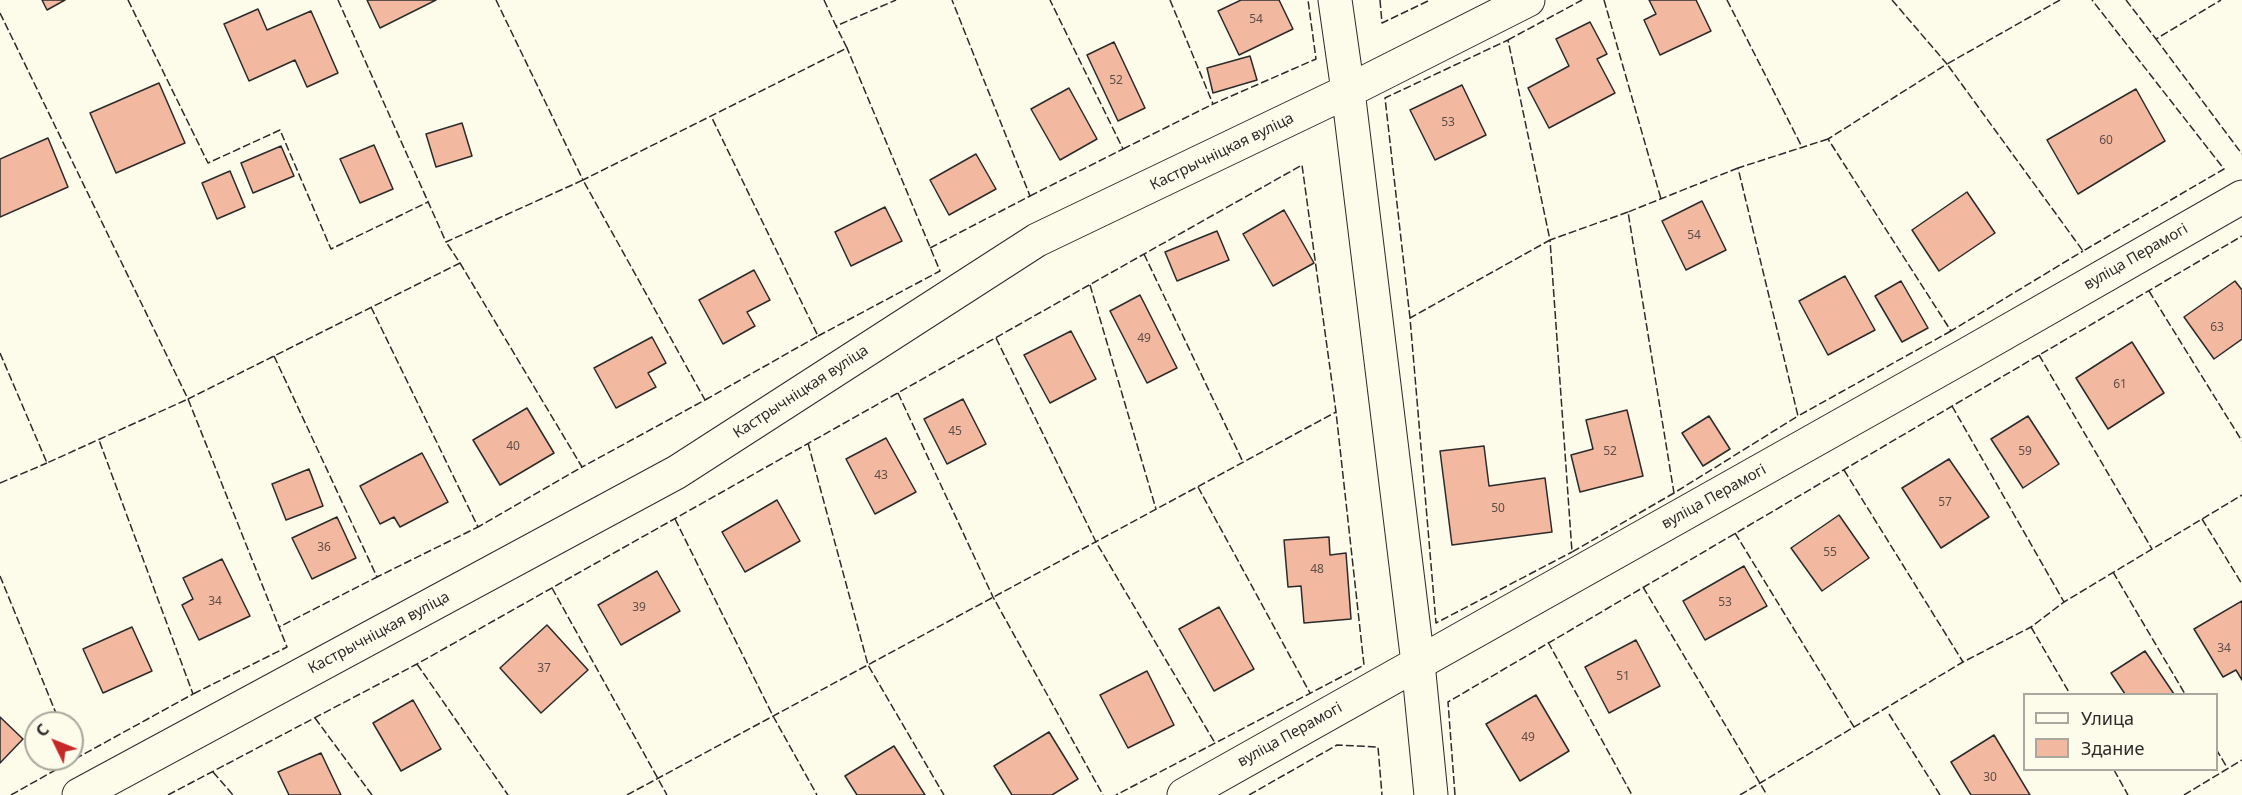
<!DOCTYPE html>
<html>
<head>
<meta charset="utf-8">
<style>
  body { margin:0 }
  #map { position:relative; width:2242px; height:795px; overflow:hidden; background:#fdfbea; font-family:"Noto Sans",sans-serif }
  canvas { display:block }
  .legend { position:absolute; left:2023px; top:693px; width:195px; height:78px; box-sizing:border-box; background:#fdfbea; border:2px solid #a9a89e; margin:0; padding:8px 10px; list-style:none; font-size:18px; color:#2b2b2b }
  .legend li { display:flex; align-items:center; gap:12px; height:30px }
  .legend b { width:30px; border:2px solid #a9a89e }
  .north { position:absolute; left:24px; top:711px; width:60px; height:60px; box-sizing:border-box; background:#fdfbea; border:2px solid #a9a89e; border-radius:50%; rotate:313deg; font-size:16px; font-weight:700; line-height:24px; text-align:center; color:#2b2b2b }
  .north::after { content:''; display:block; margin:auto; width:21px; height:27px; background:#c62828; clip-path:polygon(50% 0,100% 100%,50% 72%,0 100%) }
</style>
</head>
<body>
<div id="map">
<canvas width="2242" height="795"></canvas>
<ul class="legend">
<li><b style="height:8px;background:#fdfbea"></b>Улица</li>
<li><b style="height:16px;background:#f2b8a0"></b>Здание</li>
</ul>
<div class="north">С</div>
</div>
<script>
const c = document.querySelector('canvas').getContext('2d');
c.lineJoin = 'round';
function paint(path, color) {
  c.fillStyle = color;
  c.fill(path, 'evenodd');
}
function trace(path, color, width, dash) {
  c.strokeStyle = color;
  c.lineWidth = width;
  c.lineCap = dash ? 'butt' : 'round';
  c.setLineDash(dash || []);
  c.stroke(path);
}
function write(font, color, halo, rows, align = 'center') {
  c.font = font + ' "Noto Sans",sans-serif';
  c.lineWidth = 4.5;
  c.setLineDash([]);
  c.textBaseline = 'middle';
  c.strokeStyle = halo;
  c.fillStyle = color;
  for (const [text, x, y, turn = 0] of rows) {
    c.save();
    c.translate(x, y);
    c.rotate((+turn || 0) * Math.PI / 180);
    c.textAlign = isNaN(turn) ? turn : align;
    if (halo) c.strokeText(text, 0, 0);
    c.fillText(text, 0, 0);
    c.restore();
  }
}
const building = new Path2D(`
  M 42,0 L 65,0 L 47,10 Z
  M 367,0 L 436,0 L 380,28 Z
  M 1241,0 L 1279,0 L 1293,29 L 1239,55 L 1218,11 Z
  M 1649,0 L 1696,0 L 1711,31 L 1660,55 L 1644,20 L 1656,14 Z
  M 258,9 L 267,30 L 311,11 L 338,73 L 307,87 L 295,60 L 249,81 L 224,24 Z
  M 1590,22 L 1607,54 L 1597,59 L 1615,93 L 1549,128 L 1528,88 L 1569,66 L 1556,39 Z
  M 1114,42 L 1145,108 L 1118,121 L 1087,55 Z
  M 1250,56 L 1257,80 L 1213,93 L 1207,68 Z
  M 159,83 L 185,143 L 116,173 L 90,113 Z
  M 1462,85 L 1486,135 L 1435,160 L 1410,110 Z
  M 1069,88 L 1097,139 L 1060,160 L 1031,109 Z
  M 2136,89 L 2165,141 L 2078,194 L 2047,140 Z
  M 462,123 L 472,156 L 436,167 L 426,134 Z
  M 48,138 L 68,187 L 0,217 L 0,159 Z
  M 374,145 L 393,189 L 360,203 L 340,159 Z
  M 281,146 L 294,176 L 253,193 L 241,163 Z
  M 976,154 L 996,189 L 949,215 L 930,180 Z
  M 230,171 L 245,207 L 217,219 L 202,183 Z
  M 1967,192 L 1995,233 L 1939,271 L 1912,230 Z
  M 1702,201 L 1726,250 L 1686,270 L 1662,221 Z
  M 885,207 L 902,241 L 851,266 L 835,232 Z
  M 1284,210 L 1314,263 L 1273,286 L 1243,234 Z
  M 1217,231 L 1229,260 L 1177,281 L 1165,252 Z
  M 754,270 L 770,300 L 747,312 L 755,326 L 723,344 L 699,300 Z
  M 1845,276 L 1875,330 L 1828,355 L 1799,301 Z
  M 1901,281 L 1928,328 L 1902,342 L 1875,296 Z
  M 2235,281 L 2242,290 L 2242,339 L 2214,359 L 2184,317 Z
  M 1140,295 L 1177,368 L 1147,383 L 1110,311 Z
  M 1071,331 L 1096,379 L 1050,403 L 1024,355 Z
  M 652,337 L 666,363 L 648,373 L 656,387 L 616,408 L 594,368 Z
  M 2132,342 L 2164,393 L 2108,429 L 2076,378 Z
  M 963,399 L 986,444 L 947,464 L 924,419 Z
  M 527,408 L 554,453 L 500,485 L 473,440 Z
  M 1627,410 L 1643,476 L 1580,492 L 1571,455 L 1593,449 L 1586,420 Z
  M 1709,416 L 1730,449 L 1703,466 L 1682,433 Z
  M 2028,416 L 2059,464 L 2023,488 L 1991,439 Z
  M 886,438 L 916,492 L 875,514 L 846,459 Z
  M 1484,446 L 1489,486 L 1545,478 L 1552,532 L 1452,545 L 1440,451 Z
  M 422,453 L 448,502 L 400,527 L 394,517 L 380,524 L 360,486 Z
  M 1949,459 L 1989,517 L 1941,548 L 1902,488 Z
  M 309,469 L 323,506 L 286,520 L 272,484 Z
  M 777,500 L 800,541 L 745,572 L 722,532 Z
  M 1839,515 L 1869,558 L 1822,591 L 1791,548 Z
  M 337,517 L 356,558 L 312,579 L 292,538 Z
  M 1329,537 L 1330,555 L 1346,553 L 1351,619 L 1304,623 L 1301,586 L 1288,587 L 1284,540 Z
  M 222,559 L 250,616 L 199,640 L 182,605 L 193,599 L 183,578 Z
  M 1744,566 L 1767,606 L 1705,640 L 1683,601 Z
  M 657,571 L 680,611 L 621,645 L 598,605 Z
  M 2242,601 L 2242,680 L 2236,670 L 2223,677 L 2194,629 Z
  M 1219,607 L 1254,669 L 1214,691 L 1179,629 Z
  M 547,625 L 588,670 L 541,713 L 500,668 Z
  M 132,627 L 152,671 L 103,693 L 83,649 Z
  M 1636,640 L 1660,686 L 1609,713 L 1585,667 Z
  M 2145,651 L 2174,694 L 2125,694 L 2111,673 Z
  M 1147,671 L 1174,725 L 1128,748 L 1100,695 Z
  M 1536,695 L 1569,751 L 1520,781 L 1486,724 Z
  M 413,700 L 441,749 L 401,771 L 373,723 Z
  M 0,717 L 23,739 L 0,763 Z
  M 1049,732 L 1078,779 L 1052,795 L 1012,795 L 994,766 Z
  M 1994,735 L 2030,795 L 1971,795 L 1951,762 Z
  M 894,746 L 925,795 L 857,795 L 845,776 Z
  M 321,753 L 341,795 L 289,795 L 278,772 Z`);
const street = new Path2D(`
  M 1335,0 L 1348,91 L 1418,663 L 1431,795
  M 79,795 L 677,472 L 1037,240 L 1348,91 L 1528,0
  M 1184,795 L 1966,355 L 2242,197`);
const fence = new Path2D(`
  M 128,0 L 208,163 L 280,130 L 331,249 L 428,202
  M 338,0 L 446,242 L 583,180 L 705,400 L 582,467
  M 496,0 L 583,180 L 847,48 L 836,26
  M 824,0 L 836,26 L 896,0
  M 1170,0 L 1213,104 L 1316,59 L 1308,0
  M 1380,0 L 1382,23 L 1430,0
  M 1604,0 L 1661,199
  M 1727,0 L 1802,147
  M 1892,0 L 1947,64 L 1828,139 L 1951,331 L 2083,251
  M 2060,0 L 1947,64 L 2083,251 L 2224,169 L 2092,0
  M 2126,0 L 2156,39 L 2221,0
  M 0,13 L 188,399 L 460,263 L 446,242
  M 2156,39 L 2242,154
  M 1508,40 L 1582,0
  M 1828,139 L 1738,168 L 1798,416 L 1951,331
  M 1123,149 L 1213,104
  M 1738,168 L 1628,212 L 1674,493 L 1798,416
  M 1030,196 L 1123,149 L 1050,0
  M 1628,212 L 1550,240 L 1572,552 L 1674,493
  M 930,248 L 1030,196 L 952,0
  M 1144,254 L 1243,462
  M 460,263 L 582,467 L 478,527
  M 1090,285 L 1156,509
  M 2149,291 L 2242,441
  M 371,307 L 478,527 L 377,577
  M 1410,318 L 1385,98 L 1508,40 L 1550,240 L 1410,318 L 1436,623 L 1572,552
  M 818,336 L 940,271 L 847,48
  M 996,338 L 1096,542 L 1215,743
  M 0,353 L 47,463 L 188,399 L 287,647 L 193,694
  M 2039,355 L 2152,549
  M 274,356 L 377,577 L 279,627
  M 898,393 L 993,597 L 1103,795
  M 705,400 L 818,336 L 711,116
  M 1952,406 L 2064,602
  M 808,443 L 868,665 L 944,795
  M 1844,470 L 1963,662
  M 0,483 L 47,463
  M 1198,487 L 1310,693
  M 675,519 L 773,716 L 817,795
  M 2202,519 L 2242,584
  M 1735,533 L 1854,727
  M 2113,572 L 2185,694
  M 0,576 L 60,723
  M 1643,587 L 1767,795
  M 552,588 L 667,795
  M 2031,627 L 2070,694
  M 1548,642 L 1632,795
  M 417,664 L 508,795
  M 1889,714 L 1940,795
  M 315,718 L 372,795
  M 2216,749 L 2228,769
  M 75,759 L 193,694 L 99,440
  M 2114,770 L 2128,795
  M 213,772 L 233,795
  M 11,795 L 75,759 L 72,753
  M 168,795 L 417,664 L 1302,165 L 1336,412 L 1364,665 L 1116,795
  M 627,795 L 1336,412
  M 1249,795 L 1337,745 L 1378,747 L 1382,795
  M 1455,795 L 1448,702 L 2242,236
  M 1740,795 L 1963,662 L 2031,627 L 2064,602 L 2242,495
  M 2184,795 L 2242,760`);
const numberNames = [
  ["54",1256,20],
  ["52",1116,81],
  ["53",1448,123],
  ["60",2106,141],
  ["54",1694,236],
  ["63",2217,328],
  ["49",1144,339],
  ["61",2120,385],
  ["45",955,432],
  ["40",513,447],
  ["52",1610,452],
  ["59",2025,452],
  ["43",881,476],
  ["57",1945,503],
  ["50",1498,509],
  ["36",324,548],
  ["55",1830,553],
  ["48",1317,570],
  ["34",215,602],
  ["53",1725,603],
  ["39",639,608],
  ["34",2224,649],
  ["37",544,669],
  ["51",1623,677],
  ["49",1528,738],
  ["30",1990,778]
];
const streetNames = [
  ["Кастрычніцкая вуліца",1222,152,-26],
  ["вуліца Перамогі",2136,257,-30],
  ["Кастрычніцкая вуліца",801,392,-33],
  ["вуліца Перамогі",1714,497,-29],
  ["Кастрычніцкая вуліца",379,633,-28],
  ["вуліца Перамогі",1290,735,-29]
];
paint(building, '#f2b8a0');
trace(building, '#2b2b2b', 1.5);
trace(street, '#2b2b2b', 35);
trace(street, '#fdfbea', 33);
trace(fence, '#2b2b2b', 1.5, [8, 3]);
write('12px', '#5d4e48', null, numberNames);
write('15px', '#2b2b2b', '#fdfbea', streetNames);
</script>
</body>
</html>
